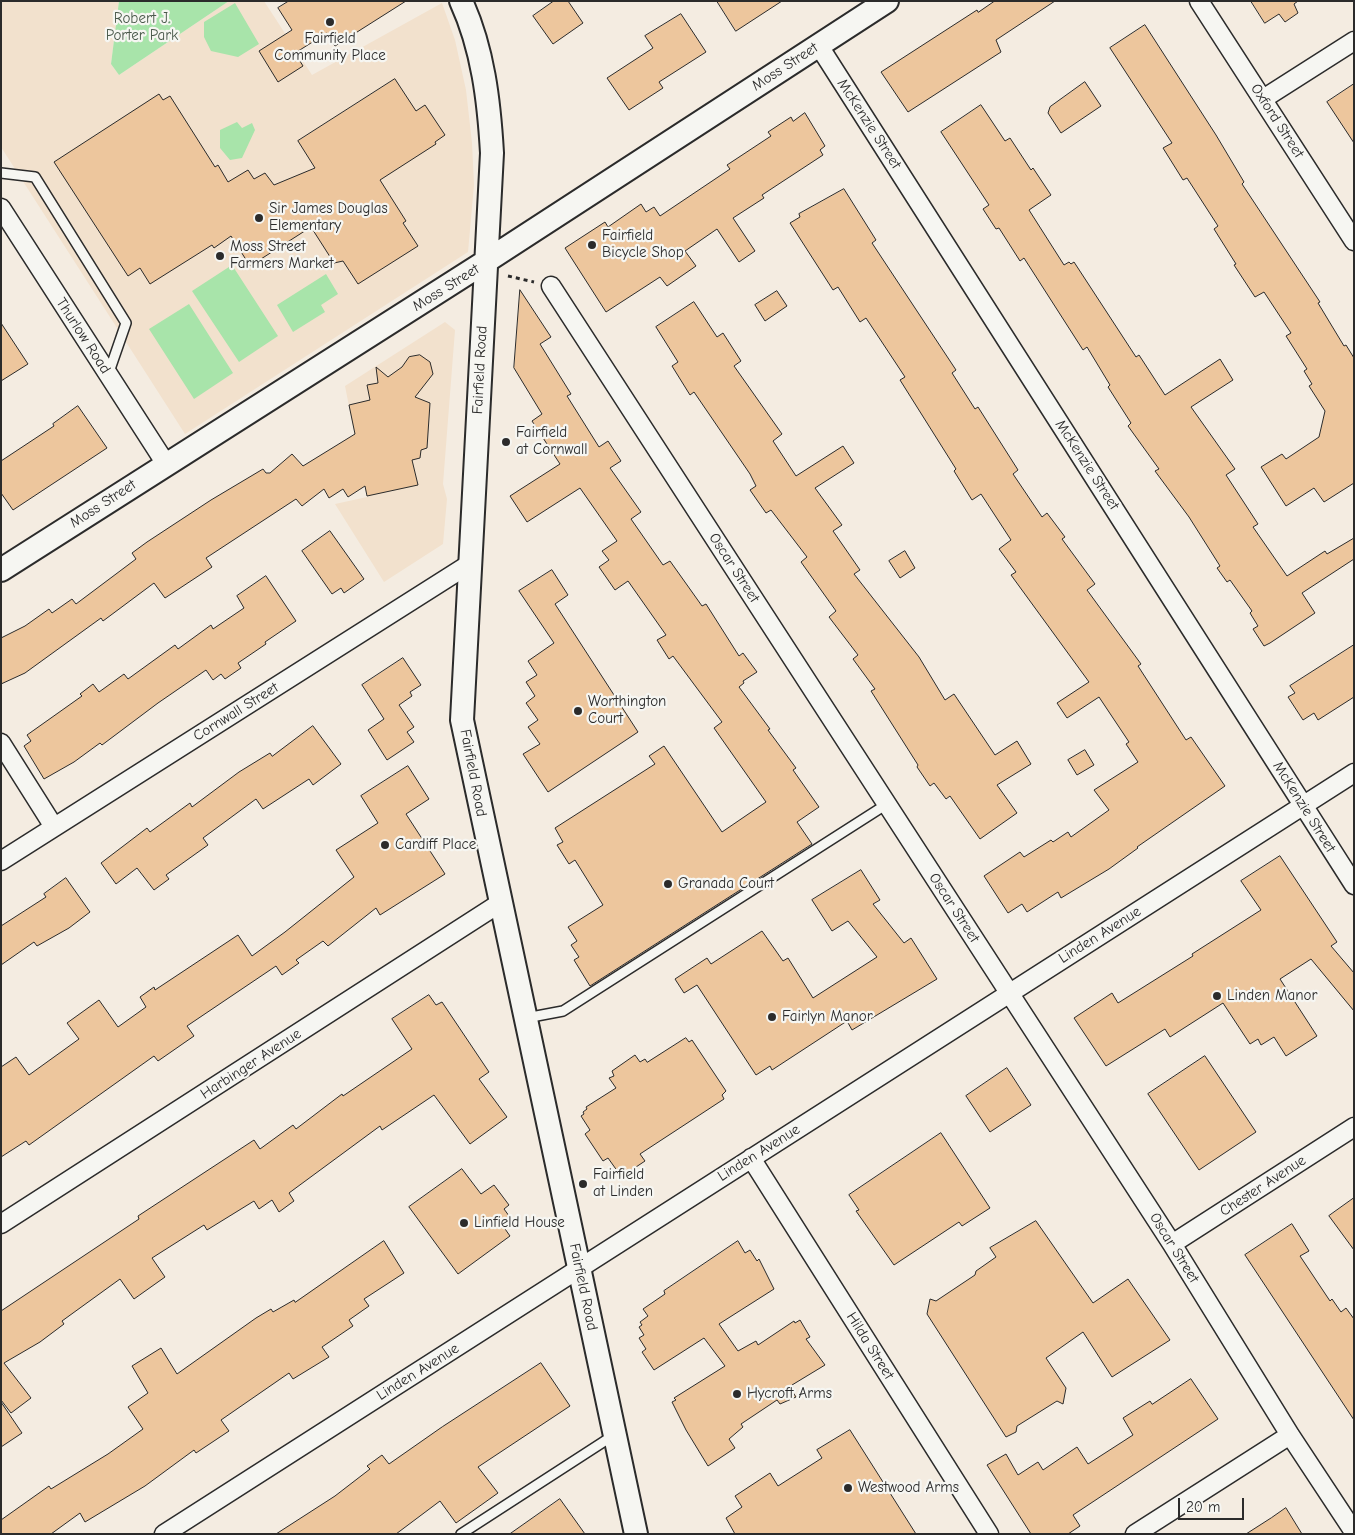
<!DOCTYPE html>
<html>
<head>
<meta charset="utf-8">
<style>
  body { margin:0 }
  #map { position:relative; width:1355px; height:1535px; overflow:hidden; background:#f4ece1; font-family:"Comic Neue",sans-serif }
  canvas { display:block }
  .frame { position:absolute; inset:0; border:2px solid #2b2b2b; pointer-events:none }
  .scale { position:absolute; left:1178px; top:1498px; width:66px; height:22px; box-sizing:border-box; border:2px solid #2b2b2b; border-top:0; padding-left:6px; font-size:15px; line-height:18px; white-space:nowrap; color:#2b2b2b; -webkit-text-stroke:4px #f6f6f2; paint-order:stroke }
</style>
</head>
<body>
<div id="map">
<canvas width="1355" height="1535"></canvas>
<div class="frame"></div>
<div class="scale">20 m</div>
</div>
<script>
const c = document.querySelector('canvas').getContext('2d');
c.lineJoin = 'round';
function paint(path, color) {
  c.fillStyle = color;
  c.fill(path, 'evenodd');
}
function trace(path, color, width, dash) {
  c.strokeStyle = color;
  c.lineWidth = width;
  c.lineCap = dash ? 'butt' : 'round';
  c.setLineDash(dash || []);
  c.stroke(path);
}
function write(font, color, halo, rows, align = 'center') {
  c.font = font + ' "Comic Neue",sans-serif';
  c.lineWidth = 4.5;
  c.setLineDash([]);
  c.textBaseline = 'middle';
  c.strokeStyle = halo;
  c.fillStyle = color;
  for (const [text, x, y, turn = 0] of rows) {
    c.save();
    c.translate(x, y);
    c.rotate((+turn || 0) * Math.PI / 180);
    c.textAlign = isNaN(turn) ? turn : align;
    if (halo) c.strokeText(text, 0, 0);
    c.fillText(text, 0, 0);
    c.restore();
  }
}
const built = new Path2D(`
  M 1,1 L 119,1 L 111,64 L 119,75 L 229,1 L 264,1 L 312,75 L 442,3 L 455,40 L 466,90 L 472,143 L 474,185 L 468,252 L 185,434 L 1,147 Z
  M 445,322 L 455,330 L 443,484 L 447,499 L 443,544 L 384,582 L 335,504 L 367,497 L 345,386 Z`);
const green = new Path2D(`
  M 119,1 L 229,1 L 119,75 L 111,64 Z
  M 235,3 L 259,44 L 238,57 L 211,51 L 204,37 L 204,22 Z
  M 237,122 L 242,128 L 252,123 L 255,130 L 242,158 L 230,160 L 220,148 L 220,130 Z
  M 232,265 L 278,336 L 239,362 L 192,291 Z
  M 326,274 L 338,294 L 321,305 L 325,312 L 293,332 L 277,305 Z
  M 189,304 L 233,373 L 194,399 L 149,329 Z`);
const building = new Path2D(`
  M 289,1 L 406,1 L 335,46 L 327,33 L 295,53 L 303,66 L 278,82 L 259,51 L 292,30 L 278,8 Z
  M 554,1 L 568,1 L 583,23 L 553,44 L 533,16 Z
  M 717,1 L 782,1 L 736,31 Z
  M 995,1 L 1055,1 L 996,40 L 1001,52 L 908,112 L 881,72 L 977,10 L 978,12 Z
  M 1251,1 L 1298,1 L 1294,4 L 1298,13 L 1285,22 L 1279,14 L 1265,23 Z
  M 681,14 L 706,52 L 659,82 L 663,88 L 629,110 L 607,78 L 653,48 L 645,36 Z
  M 1145,25 L 1216,135 L 1244,182 L 1242,184 L 1320,302 L 1318,303 L 1344,346 L 1346,345 L 1354,358 L 1354,483 L 1324,502 L 1314,488 L 1286,506 L 1261,467 L 1282,454 L 1286,459 L 1319,437 L 1325,411 L 1309,386 L 1312,384 L 1304,371 L 1307,369 L 1286,336 L 1291,333 L 1264,292 L 1255,297 L 1234,265 L 1236,264 L 1214,229 L 1218,226 L 1187,178 L 1183,180 L 1163,148 L 1172,143 L 1110,48 Z
  M 395,79 L 416,111 L 425,105 L 445,135 L 435,142 L 436,144 L 380,180 L 406,221 L 403,223 L 418,246 L 358,284 L 343,261 L 334,263 L 311,227 L 250,266 L 231,236 L 214,248 L 212,245 L 150,284 L 140,268 L 128,276 L 54,162 L 159,94 L 163,100 L 170,96 L 215,167 L 218,165 L 228,182 L 248,170 L 254,179 L 265,173 L 274,185 L 315,168 L 298,141 Z
  M 1085,82 L 1101,106 L 1061,133 L 1048,113 L 1050,107 Z
  M 1354,84 L 1354,143 L 1327,102 Z
  M 981,105 L 1005,141 L 1010,138 L 1031,170 L 1033,168 L 1051,195 L 1029,210 L 1064,265 L 1069,262 L 1071,264 L 1074,262 L 1136,357 L 1139,355 L 1165,395 L 1220,359 L 1233,380 L 1191,407 L 1235,469 L 1226,475 L 1258,524 L 1253,527 L 1287,576 L 1325,551 L 1327,554 L 1354,538 L 1354,559 L 1302,593 L 1315,613 L 1270,643 L 1264,646 L 1253,629 L 1258,626 L 1250,613 L 1252,611 L 1230,580 L 1227,582 L 1217,568 L 1220,566 L 1189,517 L 1155,471 L 1159,469 L 1128,426 L 1131,423 L 1108,387 L 1110,385 L 1087,347 L 1083,350 L 1024,258 L 1020,261 L 999,228 L 996,229 L 983,209 L 989,205 L 941,132 Z
  M 805,113 L 825,146 L 820,150 L 823,155 L 762,195 L 764,198 L 733,218 L 755,251 L 739,262 L 717,229 L 685,251 L 696,266 L 667,286 L 660,277 L 606,312 L 565,248 L 605,222 L 608,227 L 641,204 L 646,212 L 654,207 L 660,216 L 730,169 L 727,165 L 771,136 L 768,132 L 791,117 L 793,121 Z
  M 844,189 L 876,240 L 872,243 L 956,370 L 952,373 L 975,409 L 978,407 L 1018,470 L 1013,474 L 1042,517 L 1047,513 L 1065,537 L 1062,539 L 1095,584 L 1087,590 L 1141,664 L 1138,666 L 1186,740 L 1191,737 L 1225,786 L 1137,847 L 1138,848 L 1109,869 L 1061,898 L 1058,892 L 1027,912 L 1022,904 L 1008,913 L 984,876 L 1020,852 L 1024,857 L 1051,840 L 1053,842 L 1068,832 L 1071,837 L 1109,810 L 1094,790 L 1138,762 L 1126,744 L 1129,742 L 1099,697 L 1067,718 L 1057,703 L 1089,682 L 1011,575 L 1016,572 L 999,549 L 1011,540 L 981,494 L 972,500 L 954,471 L 956,469 L 900,380 L 905,377 L 866,318 L 860,322 L 838,287 L 833,290 L 790,223 L 800,217 L 799,214 Z
  M 520,290 L 551,337 L 540,344 L 571,394 L 567,396 L 599,447 L 608,441 L 621,461 L 610,468 L 641,512 L 631,519 L 663,565 L 670,561 L 702,606 L 706,604 L 739,656 L 743,653 L 757,672 L 743,681 L 744,683 L 739,687 L 770,729 L 768,730 L 796,768 L 793,770 L 819,807 L 797,822 L 812,844 L 590,986 L 574,960 L 579,957 L 571,945 L 577,941 L 568,927 L 603,905 L 575,860 L 569,864 L 557,845 L 563,842 L 555,828 L 655,764 L 649,756 L 664,746 L 722,832 L 766,802 L 714,728 L 722,722 L 673,656 L 669,659 L 657,640 L 666,635 L 628,581 L 615,590 L 599,567 L 609,560 L 602,551 L 617,541 L 580,488 L 527,522 L 510,496 L 560,464 L 532,421 L 542,414 L 514,368 Z
  M 777,291 L 787,306 L 765,321 L 755,305 Z
  M 694,302 L 717,337 L 723,333 L 741,361 L 734,366 L 782,434 L 773,441 L 796,476 L 843,446 L 854,463 L 815,488 L 842,525 L 833,531 L 860,570 L 854,574 L 919,657 L 945,700 L 954,694 L 995,755 L 1017,741 L 1031,764 L 997,785 L 1017,813 L 980,839 L 950,796 L 946,799 L 934,783 L 930,786 L 917,767 L 918,765 L 871,691 L 875,689 L 853,659 L 858,655 L 829,617 L 836,611 L 801,562 L 807,557 L 771,510 L 766,513 L 750,490 L 756,486 L 750,474 L 694,392 L 690,395 L 672,366 L 678,362 L 656,327 Z
  M 1,323 L 28,364 L 1,381 Z
  M 420,355 L 430,362 L 433,374 L 415,397 L 430,403 L 427,448 L 421,450 L 420,458 L 412,460 L 418,485 L 367,496 L 365,486 L 348,497 L 343,489 L 329,498 L 324,489 L 302,506 L 296,499 L 206,558 L 212,567 L 165,598 L 154,583 L 103,621 L 101,618 L 25,673 L 1,684 L 1,638 L 25,626 L 49,609 L 52,613 L 72,599 L 76,604 L 136,559 L 132,553 L 147,542 L 211,500 L 263,469 L 266,473 L 270,473 L 292,454 L 303,466 L 355,434 L 349,405 L 370,400 L 367,385 L 378,383 L 376,367 L 388,377 L 402,367 L 409,357 Z
  M 78,406 L 107,448 L 13,510 L 1,493 L 1,461 L 54,426 L 53,424 Z
  M 330,531 L 364,579 L 344,593 L 341,588 L 332,594 L 302,551 Z
  M 905,551 L 915,568 L 900,578 L 889,561 Z
  M 552,570 L 568,595 L 555,604 L 638,732 L 548,792 L 523,754 L 540,744 L 528,727 L 538,720 L 526,703 L 535,696 L 526,682 L 537,675 L 528,661 L 554,643 L 519,591 Z
  M 266,576 L 296,621 L 265,642 L 266,644 L 238,663 L 241,668 L 225,679 L 221,674 L 213,680 L 206,670 L 158,703 L 102,745 L 100,743 L 74,762 L 44,779 L 24,746 L 31,741 L 27,735 L 82,696 L 80,694 L 93,684 L 99,692 L 124,674 L 128,679 L 175,645 L 178,649 L 211,625 L 213,629 L 244,608 L 237,596 Z
  M 1354,645 L 1354,697 L 1318,720 L 1314,713 L 1303,720 L 1288,697 L 1295,693 L 1290,686 Z
  M 403,658 L 421,685 L 410,692 L 412,696 L 399,705 L 414,727 L 407,732 L 414,742 L 387,760 L 368,730 L 384,719 L 362,685 Z
  M 313,726 L 341,764 L 313,785 L 309,779 L 263,809 L 256,799 L 203,838 L 208,845 L 166,875 L 169,879 L 154,890 L 137,868 L 116,884 L 101,863 L 147,828 L 150,832 L 190,803 L 192,807 L 239,772 L 270,753 L 272,756 Z
  M 1085,750 L 1094,765 L 1077,775 L 1068,760 Z
  M 408,766 L 429,799 L 406,814 L 445,874 L 380,915 L 376,908 L 328,946 L 323,941 L 296,960 L 299,963 L 282,975 L 276,966 L 187,1026 L 194,1036 L 158,1061 L 154,1056 L 29,1145 L 26,1141 L 1,1157 L 1,1067 L 16,1057 L 29,1075 L 79,1039 L 67,1023 L 99,1000 L 118,1027 L 146,1007 L 140,997 L 154,987 L 155,990 L 238,935 L 252,956 L 285,932 L 354,877 L 336,850 L 378,823 L 361,796 Z
  M 1280,856 L 1337,942 L 1331,946 L 1354,973 L 1354,1011 L 1311,959 L 1280,979 L 1317,1036 L 1286,1056 L 1274,1037 L 1261,1045 L 1258,1039 L 1250,1044 L 1223,1003 L 1170,1037 L 1165,1029 L 1106,1066 L 1074,1018 L 1112,993 L 1118,1003 L 1193,956 L 1192,954 L 1261,910 L 1241,881 Z
  M 861,870 L 880,900 L 873,904 L 904,943 L 911,938 L 937,979 L 852,1030 L 847,1021 L 772,1070 L 770,1066 L 756,1075 L 697,985 L 684,993 L 675,979 L 707,958 L 711,964 L 762,931 L 783,961 L 788,958 L 813,998 L 877,957 L 848,921 L 832,931 L 812,900 Z
  M 66,878 L 90,912 L 69,928 L 37,946 L 34,942 L 1,965 L 1,926 L 46,897 L 44,894 Z
  M 429,995 L 436,1005 L 442,1002 L 489,1072 L 479,1079 L 507,1117 L 470,1144 L 434,1095 L 382,1130 L 380,1126 L 289,1193 L 294,1201 L 279,1212 L 272,1200 L 259,1209 L 254,1201 L 207,1230 L 204,1225 L 152,1258 L 165,1277 L 134,1299 L 120,1279 L 62,1321 L 64,1324 L 40,1342 L 4,1363 L 31,1398 L 11,1413 L 1,1400 L 1,1311 L 139,1219 L 138,1216 L 254,1140 L 260,1149 L 293,1125 L 296,1129 L 342,1094 L 343,1096 L 412,1049 L 392,1019 Z
  M 686,1038 L 689,1042 L 692,1040 L 726,1091 L 722,1095 L 724,1099 L 640,1154 L 645,1161 L 624,1175 L 620,1170 L 618,1172 L 608,1158 L 603,1161 L 585,1134 L 590,1130 L 581,1116 L 584,1114 L 583,1112 L 587,1109 L 586,1107 L 616,1088 L 609,1078 L 614,1076 L 612,1071 L 635,1055 L 640,1062 L 645,1059 L 647,1062 Z
  M 1205,1056 L 1256,1132 L 1199,1170 L 1148,1094 Z
  M 1007,1068 L 1031,1105 L 990,1132 L 966,1096 Z
  M 941,1133 L 990,1208 L 962,1226 L 959,1222 L 894,1265 L 856,1211 L 859,1210 L 849,1195 Z
  M 462,1169 L 481,1194 L 494,1185 L 509,1205 L 504,1209 L 512,1220 L 503,1226 L 510,1236 L 458,1274 L 409,1207 Z
  M 1354,1198 L 1354,1250 L 1329,1216 Z
  M 1036,1221 L 1093,1303 L 1128,1279 L 1170,1340 L 1112,1377 L 1083,1332 L 1046,1358 L 1066,1388 L 1063,1404 L 1057,1401 L 1017,1426 L 1016,1432 L 1006,1437 L 927,1314 L 930,1299 L 936,1301 L 975,1275 L 976,1271 L 996,1257 L 990,1248 Z
  M 1292,1224 L 1309,1251 L 1300,1256 L 1330,1301 L 1332,1299 L 1341,1312 L 1346,1308 L 1354,1319 L 1354,1420 L 1245,1255 Z
  M 384,1241 L 404,1273 L 364,1299 L 369,1306 L 349,1320 L 353,1326 L 322,1347 L 329,1357 L 293,1379 L 289,1373 L 221,1420 L 229,1431 L 196,1453 L 194,1450 L 145,1486 L 85,1522 L 80,1513 L 51,1534 L 1,1534 L 1,1520 L 49,1486 L 51,1489 L 108,1454 L 143,1429 L 128,1407 L 148,1393 L 132,1366 L 161,1348 L 177,1374 L 256,1318 L 271,1309 L 273,1312 L 294,1300 L 295,1302 Z
  M 738,1241 L 745,1253 L 750,1250 L 757,1261 L 759,1259 L 774,1289 L 719,1324 L 738,1351 L 756,1341 L 758,1345 L 794,1321 L 795,1323 L 800,1320 L 810,1337 L 806,1339 L 825,1365 L 792,1385 L 794,1389 L 792,1391 L 796,1397 L 780,1404 L 777,1400 L 741,1424 L 743,1427 L 729,1439 L 735,1448 L 708,1466 L 686,1430 L 672,1402 L 676,1400 L 674,1398 L 725,1366 L 704,1338 L 654,1370 L 642,1352 L 646,1349 L 639,1338 L 644,1335 L 639,1327 L 642,1325 L 640,1322 L 648,1316 L 643,1309 L 665,1294 L 664,1291 Z
  M 541,1363 L 570,1406 L 478,1467 L 498,1493 L 456,1523 L 440,1501 L 396,1534 L 276,1534 L 335,1496 L 370,1469 L 367,1466 L 382,1455 L 389,1464 L 442,1427 Z
  M 1191,1379 L 1218,1419 L 1073,1515 L 1080,1526 L 1068,1534 L 1031,1534 L 987,1465 L 1006,1454 L 1018,1475 L 1038,1462 L 1043,1470 L 1077,1447 L 1088,1464 L 1133,1435 L 1123,1418 L 1150,1401 L 1152,1404 Z
  M 1,1402 L 22,1433 L 1,1447 Z
  M 850,1430 L 916,1534 L 735,1534 L 726,1518 L 742,1507 L 735,1496 L 770,1473 L 778,1486 L 822,1458 L 817,1450 Z
  M 560,1499 L 585,1534 L 510,1534 Z
  M 1286,1508 L 1302,1534 L 1246,1534 L 1271,1518 Z`);
const path = new Path2D(`
  M 508,276 L 534,282`);
const service = new Path2D(`
  M 1,173 L 35,177 L 126,323 L 108,375
  M 526,1018 L 563,1011 L 887,804
  M 461,1534 L 614,1435`);
const minor = new Path2D(`
  M 1199,1 L 1354,241
  M 819,46 L 1354,885
  M 1263,99 L 1354,41
  M 1,208 L 166,464
  M 551,286 L 1172,1244 L 1290,1435 L 1354,1532
  M 1,743 L 54,827
  M 1,861 L 471,563
  M 751,1158 L 989,1534
  M 1,1224 L 500,903
  M 1172,1244 L 1354,1127
  M 164,1534 L 1354,773
  M 1135,1534 L 1290,1435`);
const tertiary = new Path2D(`
  M 461,1 C 483,49 489,101 492,153 L 462,720 L 636,1534
  M 1,570 L 485,262 L 887,1`);
const markers = [
  [330,22,5,"#2b2b2b"],
  [259,218,5,"#2b2b2b"],
  [592,245,5,"#2b2b2b"],
  [220,256,5,"#2b2b2b"],
  [506,442,5,"#2b2b2b"],
  [578,711,5,"#2b2b2b"],
  [385,845,5,"#2b2b2b"],
  [668,884,5,"#2b2b2b"],
  [1217,996,5,"#2b2b2b"],
  [772,1017,5,"#2b2b2b"],
  [583,1184,5,"#2b2b2b"],
  [464,1223,5,"#2b2b2b"],
  [737,1394,5,"#2b2b2b"],
  [848,1488,5,"#2b2b2b"]
];
const parkNames = [
  ["Robert J.",142,19],
  ["Porter Park",142,36]
];
const poiNames = [
  ["Fairfield",330,39,"center"],
  ["Community Place",330,56,"center"],
  ["Sir James Douglas",269,209],
  ["Elementary",269,226],
  ["Fairfield",602,236],
  ["Bicycle Shop",602,253],
  ["Moss Street",230,247],
  ["Farmers Market",230,264],
  ["Fairfield",516,433],
  ["at Cornwall",516,450],
  ["Worthington",588,702],
  ["Court",588,719],
  ["Cardiff Place",395,845],
  ["Granada Court",678,884],
  ["Linden Manor",1227,996],
  ["Fairlyn Manor",782,1017],
  ["Fairfield",593,1175],
  ["at Linden",593,1192],
  ["Linfield House",474,1223],
  ["Hycroft Arms",747,1394],
  ["Westwood Arms",858,1488]
];
const streetNames = [
  ["Moss Street",785,67,-33],
  ["Oxford Street",1277,121,57],
  ["McKenzie Street",869,124,57],
  ["Moss Street",446,288,-32],
  ["Thurlow Road",83,336,57],
  ["Fairfield Road",480,370,-87],
  ["McKenzie Street",1087,465,57],
  ["Moss Street",103,504,-33],
  ["Oscar Street",734,568,57],
  ["Cornwall Street",236,712,-32],
  ["Fairfield Road",473,773,79],
  ["McKenzie Street",1304,807,58],
  ["Oscar Street",954,908,57],
  ["Linden Avenue",1100,935,-32],
  ["Harbinger Avenue",251,1064,-33],
  ["Linden Avenue",759,1153,-32],
  ["Chester Avenue",1263,1186,-33],
  ["Oscar Street",1174,1248,58],
  ["Fairfield Road",583,1287,78],
  ["Hilda Street",870,1346,58],
  ["Linden Avenue",418,1372,-32]
];
paint(built, '#f2e1cd');
paint(green, '#a8e4aa');
paint(building, '#edc69d');
trace(building, '#2b2b2b', 1);
trace(service, '#2b2b2b', 12);
trace(minor, '#2b2b2b', 21);
trace(tertiary, '#2b2b2b', 26);
trace(path, '#2b2b2b', 3, [4, 4]);
trace(service, '#f6f6f2', 9);
trace(minor, '#f6f6f2', 18);
trace(tertiary, '#f6f6f2', 22);
for (const [x, y, r, color] of markers) {
  const dot = new Path2D();
  dot.arc(x, y, r, 0, 2 * Math.PI);
  c.fillStyle = color;
  c.fill(dot);
  trace(dot, '#f6f6f2', 2);
}
write('15px', '#4a594b', '#f6f6f2', parkNames);
write('15px', '#2b2b2b', '#f6f6f2', poiNames, 'left');
write('15px', '#2b2b2b', '#f6f6f2', streetNames);
</script>
</body>
</html>
